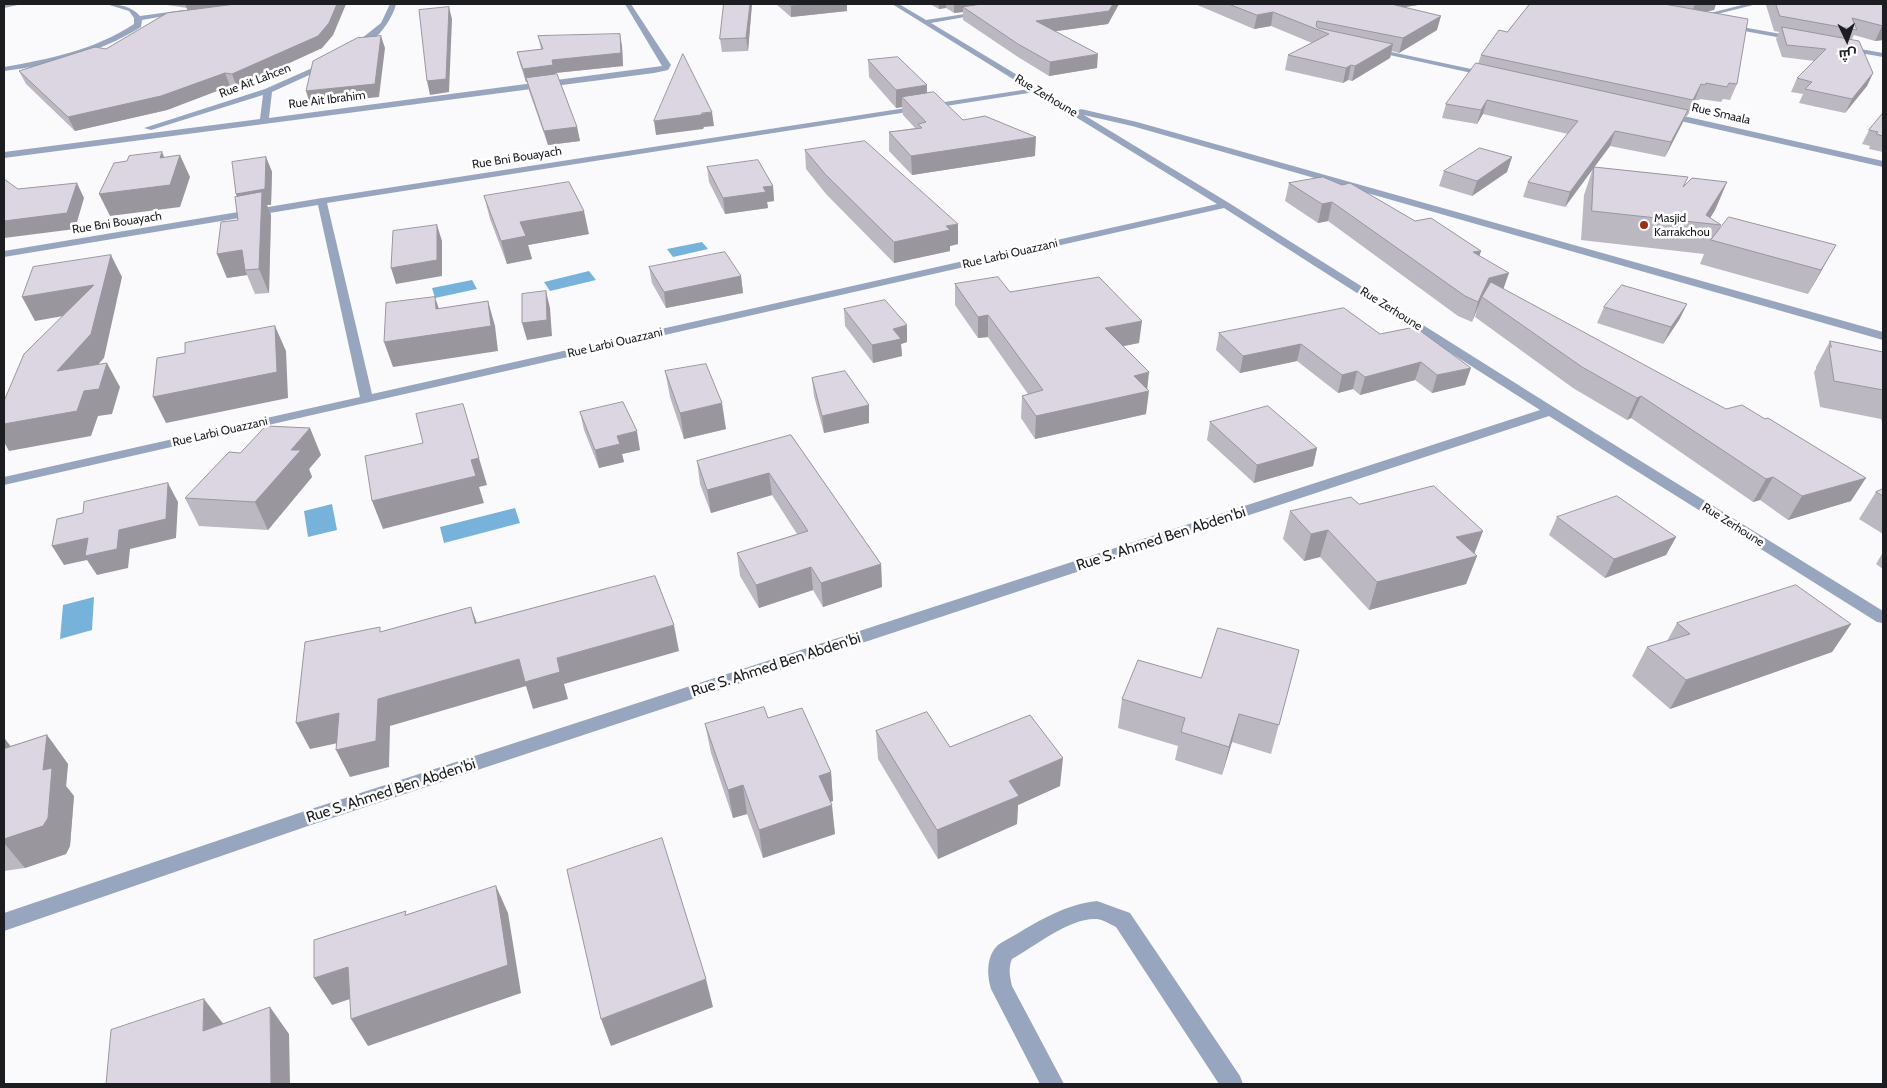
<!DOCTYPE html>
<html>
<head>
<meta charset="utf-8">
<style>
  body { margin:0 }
  #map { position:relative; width:1887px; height:1088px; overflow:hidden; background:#fafafd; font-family:Cabin,Cairo,sans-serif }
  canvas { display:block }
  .frame { position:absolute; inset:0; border:5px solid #1c1d21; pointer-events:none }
  .north { position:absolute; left:1822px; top:15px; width:50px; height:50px; -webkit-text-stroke:4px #fff; paint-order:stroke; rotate:177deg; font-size:14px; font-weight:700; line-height:20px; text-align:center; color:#1c1d21 }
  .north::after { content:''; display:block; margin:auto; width:18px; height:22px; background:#1c1d21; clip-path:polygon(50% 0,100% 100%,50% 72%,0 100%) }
</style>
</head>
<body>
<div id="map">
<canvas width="1887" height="1088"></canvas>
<div class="frame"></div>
<div class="north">ش</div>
</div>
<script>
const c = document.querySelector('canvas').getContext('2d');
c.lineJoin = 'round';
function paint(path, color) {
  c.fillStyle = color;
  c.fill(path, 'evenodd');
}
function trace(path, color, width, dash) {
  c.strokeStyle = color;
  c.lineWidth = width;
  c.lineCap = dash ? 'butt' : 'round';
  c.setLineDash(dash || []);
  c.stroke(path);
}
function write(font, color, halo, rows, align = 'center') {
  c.font = font + ' Cabin,sans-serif';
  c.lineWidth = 5;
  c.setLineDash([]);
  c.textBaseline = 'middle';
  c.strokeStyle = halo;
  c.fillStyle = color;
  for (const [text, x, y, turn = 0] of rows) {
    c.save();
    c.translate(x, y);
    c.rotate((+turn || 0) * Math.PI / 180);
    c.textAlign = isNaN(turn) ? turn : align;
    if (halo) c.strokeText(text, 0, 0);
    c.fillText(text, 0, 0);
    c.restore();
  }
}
const water = new Path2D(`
  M 702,242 L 708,249 L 673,257 L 667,249 Z
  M 589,271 L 596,280 L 550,291 L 544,282 Z
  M 472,280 L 477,289 L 435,298 L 432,288 Z
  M 332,504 L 337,530 L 308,537 L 304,511 Z
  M 515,508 L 520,523 L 444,543 L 440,527 Z
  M 94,597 L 92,630 L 60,639 L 63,605 Z`);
const minor = new Path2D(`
  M 4,4 L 22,4 L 4,8 Z
  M 106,4 C 119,4 131,6 140,16 L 184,10 L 187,12 L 142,20 L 141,27 C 99,53 52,65 4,71 L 4,67 C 50,59 94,50 134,24 L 134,18 L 129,11 Z
  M 390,4 L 396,4 C 393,20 370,51 352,50 L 352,46 L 381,23 Z
  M 625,4 L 631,4 L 671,65 L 668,70 L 654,73 L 4,158 L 4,152 L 260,119 L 263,95 L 151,130 L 144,128 L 265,89 L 328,61 L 332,63 L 331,65 L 272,92 L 269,118 L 662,66 Z
  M 892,4 L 899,4 L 926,20 L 984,11 L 985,12 L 982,14 L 931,23 L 1077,111 L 1081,109 L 1137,122 L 1883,332 L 1883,340 L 1132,126 L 1084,115 L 1229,203 L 1555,408 L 1883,611 L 1883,623 L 1877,622 L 1549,416 L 308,826 L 4,931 L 4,913 L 305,811 L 1540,410 L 1224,208 L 4,485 L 4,477 L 360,397 L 318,205 L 4,257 L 4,251 L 322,198 L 1029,89 ZM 1035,92 L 1217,204 L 372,394 L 327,203 Z
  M 1746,4 L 1757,4 L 1694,20 L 1690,18 Z
  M 1725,24 L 1798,37 L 1802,39 L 1798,41 L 1728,28 L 1724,26 Z
  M 1843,46 L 1883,53 L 1883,57 L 1843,50 Z
  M 1368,47 L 1490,73 L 1494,75 L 1490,77 L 1371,51 L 1367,49 Z
  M 1666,112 L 1883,161 L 1883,167 L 1663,117 L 1662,115 Z
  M 1097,901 L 1130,913 L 1240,1076 L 1243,1084 L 1219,1084 L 1116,927 C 1110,924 1104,920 1097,919 C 1071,917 1035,946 1012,959 C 1008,968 1010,977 1012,986 L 1064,1084 L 1040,1084 L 991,989 C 987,975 986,956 998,945 C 1003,941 1010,938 1015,935 C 1040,920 1067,904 1097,901 Z`);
const wall = new Path2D(`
  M 161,4 L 346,4 L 333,35 L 322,48 L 237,87 L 230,86 L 167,110 L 75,131 L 26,84 L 19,71 L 106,49 L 188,10 L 187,8 Z
  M 724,4 L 752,4 L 748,51 L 722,52 L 720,39 Z
  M 776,4 L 847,4 L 847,11 L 791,17 Z
  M 930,4 L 1119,4 L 1108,24 L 1055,31 L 1097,68 L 1049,76 L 1018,57 L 963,20 L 963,12 L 954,13 L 946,8 L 939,9 Z
  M 1195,4 L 1425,4 L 1404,7 L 1437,30 L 1399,53 L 1392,51 L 1390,58 L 1352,81 L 1348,80 L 1343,83 L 1285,70 L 1288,55 L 1312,43 L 1271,26 L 1254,29 Z
  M 1530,4 L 1716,4 L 1714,10 L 1707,11 L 1737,84 L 1730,100 L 1723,99 L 1721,102 L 1700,99 L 1699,100 L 1695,100 L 1687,116 L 1686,116 L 1682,124 L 1665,157 L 1610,146 L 1594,167 L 1688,177 L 1684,186 L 1727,182 L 1715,210 L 1710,218 L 1721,225 L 1718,232 L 1823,268 L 1808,294 L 1700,264 L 1704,254 L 1581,240 L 1584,195 L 1593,168 L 1565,207 L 1523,197 L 1528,182 L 1568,134 L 1483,114 L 1477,124 L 1442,118 L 1446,104 L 1478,64 L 1481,55 L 1507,32 Z
  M 1767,4 L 1883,4 L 1883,40 L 1875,41 L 1854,35 L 1852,39 L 1873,73 L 1867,86 L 1845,113 L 1799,103 L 1803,94 L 1791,92 L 1797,78 L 1814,61 L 1782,57 L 1776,39 L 1779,32 L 1774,31 L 1766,5 Z
  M 538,36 L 622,46 L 623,66 L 555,73 L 577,127 L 580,141 L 548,145 L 529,91 L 527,82 L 526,82 L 520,64 L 517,52 L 541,49 Z
  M 868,60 L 927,93 L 963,120 L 1035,156 L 912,175 L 889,151 L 889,132 L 915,128 L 903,115 L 902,107 L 896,108 L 869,77 Z
  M 1883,113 L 1883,152 L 1869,149 L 1870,146 L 1862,144 L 1869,130 Z
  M 805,150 L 958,244 L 950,246 L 950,251 L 894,263 L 826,194 L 806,169 Z
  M 266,157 L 272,172 L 271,205 L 267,205 L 271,215 L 269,293 L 255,294 L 247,275 L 227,278 L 217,254 L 238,220 Z
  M 1512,157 L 1507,172 L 1472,196 L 1439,186 L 1444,171 Z
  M 707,167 L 773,186 L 774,201 L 767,202 L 768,208 L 725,214 L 709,182 Z
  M 1289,183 L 1415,221 L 1479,256 L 1503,289 L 1851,501 L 1788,520 L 1760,500 L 1753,502 L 1631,418 L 1627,420 L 1573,388 L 1475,317 L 1478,307 L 1472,322 L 1458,316 L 1328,221 L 1318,223 L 1285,201 Z
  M 484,196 L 589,234 L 528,245 L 532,259 L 507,264 L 490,219 Z
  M 649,267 L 741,276 L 743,293 L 666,308 L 652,283 Z
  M 955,284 L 1010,292 L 1139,343 L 1123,346 L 1147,389 L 1146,414 L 1035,439 L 1021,418 L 1022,396 L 1028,394 L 988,337 L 978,338 L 955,305 Z
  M 1687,304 L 1679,320 L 1663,344 L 1597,323 L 1604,307 Z
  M 844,309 L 907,342 L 901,344 L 902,356 L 873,363 L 845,326 Z
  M 1219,333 L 1380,334 L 1465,385 L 1432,393 L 1415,380 L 1360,395 L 1353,389 L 1338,393 L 1297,361 L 1240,373 L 1216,350 Z
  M 1830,341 L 1883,352 L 1883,425 L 1881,419 L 1820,407 L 1814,372 L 1816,369 L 1816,367 Z
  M 665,371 L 726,429 L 684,439 L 670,397 Z
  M 812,378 L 869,405 L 869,423 L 824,433 L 814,396 Z
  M 580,412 L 640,450 L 622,454 L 624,462 L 599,468 L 584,430 Z
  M 1210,422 L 1317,448 L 1313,466 L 1254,483 L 1207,440 Z
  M 791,435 L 881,564 L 882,587 L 823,607 L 813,590 L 759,608 L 740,576 L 737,553 L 797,534 L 772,495 L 711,513 L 700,484 L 697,461 Z
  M 321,455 L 309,469 L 312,477 L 268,530 L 199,526 L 185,498 Z
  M 1883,489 L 1883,534 L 1859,519 L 1876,492 Z
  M 1359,504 L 1474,554 L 1477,556 L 1466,584 L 1369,610 L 1320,557 L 1304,561 L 1283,539 L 1290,511 Z
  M 1557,517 L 1676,537 L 1666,555 L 1605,578 L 1549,535 Z
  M 1883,552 L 1883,569 L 1876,564 Z
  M 1677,623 L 1851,624 L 1832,652 L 1670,709 L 1632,676 L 1647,647 L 1667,641 Z
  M 1299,650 L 1271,754 L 1232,742 L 1222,775 L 1175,760 L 1178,746 L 1118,728 L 1122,699 Z
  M 768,718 L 831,772 L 833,801 L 830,802 L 835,834 L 763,858 L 747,814 L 733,818 L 711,753 L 705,724 Z
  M 876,731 L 950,747 L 1060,786 L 1018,805 L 1017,824 L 938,859 L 878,759 Z
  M 47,735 L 68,764 L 66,786 L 74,796 L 70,846 L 66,854 L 25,868 L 4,871 L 4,740 L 10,746 Z`);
const shadedWall = new Path2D(`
  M 185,4 L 272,4 L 189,14 Z
  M 337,4 L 346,4 L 333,35 L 322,48 L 237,87 L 232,74 Z
  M 750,4 L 752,4 L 748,51 L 746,38 Z
  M 805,4 L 847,4 L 847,11 L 791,17 L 791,6 Z
  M 939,4 L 946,4 L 946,8 L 939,9 Z
  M 954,4 L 1012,4 L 963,7 L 963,12 L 954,13 Z
  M 1113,4 L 1119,4 L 1108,24 L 1036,34 L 1036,21 Z
  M 1371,4 L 1424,4 L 1369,13 Z
  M 1695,4 L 1716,4 L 1714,10 L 1691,15 Z
  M 449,7 L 452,19 L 449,92 L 430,95 L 427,81 Z
  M 1273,12 L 1271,26 L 1254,29 L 1257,15 Z
  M 1441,16 L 1437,30 L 1399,53 L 1403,38 Z
  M 1882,26 L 1883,26 L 1883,40 L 1875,41 Z
  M 620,34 L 622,46 L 623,66 L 555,73 L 556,78 L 526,78 L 527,82 L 526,82 L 523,69 L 552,60 Z
  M 381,36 L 385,48 L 379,97 L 310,104 L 306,91 Z
  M 1393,44 L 1390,58 L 1352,81 L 1355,66 Z
  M 1098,54 L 1097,68 L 1049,76 L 1050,62 Z
  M 1351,65 L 1348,80 L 1343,83 L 1346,68 Z
  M 225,73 L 230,86 L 167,110 L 75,131 L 68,117 Z
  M 1873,73 L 1867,86 L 1845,113 L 1852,99 Z
  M 1701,84 L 1695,100 L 1687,116 L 1693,100 Z
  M 927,85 L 927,103 L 902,97 L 902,107 L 896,108 L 896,90 Z
  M 1487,100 L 1483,114 L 1477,124 L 1481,110 Z
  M 1688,110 L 1682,124 L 1665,157 L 1671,142 Z
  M 712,112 L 714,126 L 704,127 L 703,129 L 656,135 L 654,121 Z
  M 577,127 L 580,141 L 548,145 L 544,131 Z
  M 1615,131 L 1610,146 L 1565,207 L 1570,192 Z
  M 1036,137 L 1035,156 L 912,175 L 911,156 Z
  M 162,152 L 171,173 L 160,158 Z
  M 180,155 L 190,177 L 180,207 L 110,216 L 99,194 Z
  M 266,157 L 272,172 L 271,205 L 267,205 L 271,215 L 269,293 L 259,269 L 242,209 L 236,194 Z
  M 1512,157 L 1507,172 L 1472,196 L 1477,181 Z
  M 1727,182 L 1715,210 L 1707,223 L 1706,215 Z
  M 77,183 L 84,198 L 75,229 L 4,238 L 4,221 Z
  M 773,186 L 774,201 L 767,202 L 768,208 L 725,214 L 723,198 L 763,187 Z
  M 1332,202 L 1328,221 L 1318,223 L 1322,204 Z
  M 584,211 L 589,234 L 528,245 L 532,259 L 507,264 L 501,241 L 520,222 Z
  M 958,224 L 958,244 L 950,246 L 950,251 L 894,263 L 894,242 L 946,226 Z
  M 437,225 L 442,241 L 442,276 L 396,284 L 391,268 Z
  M 1836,245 L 1823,268 L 1808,294 L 1821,270 Z
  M 242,250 L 245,270 L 247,275 L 227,278 L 217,254 Z
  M 1481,251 L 1475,270 L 1473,252 Z
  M 111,255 L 122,277 L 104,358 L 70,396 L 57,371 L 97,310 L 35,321 L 22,297 Z
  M 1509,273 L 1502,293 L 1482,297 L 1472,322 L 1478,302 L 1489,278 Z
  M 741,276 L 743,293 L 666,308 L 664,292 Z
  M 546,291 L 550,308 L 552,336 L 527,340 L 522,323 Z
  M 435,297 L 443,321 L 488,301 L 495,326 L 498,351 L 393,367 L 384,342 L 436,309 Z
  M 1687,304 L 1679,320 L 1663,344 L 1671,327 Z
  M 988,315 L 988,337 L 978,338 L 978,317 Z
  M 1142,321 L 1139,343 L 1103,350 L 1105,328 Z
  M 907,325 L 907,342 L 901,344 L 902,356 L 873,363 L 872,345 L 893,329 Z
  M 275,326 L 286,351 L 288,398 L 166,423 L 153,397 Z
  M 1301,344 L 1297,361 L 1240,373 L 1243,356 Z
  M 1421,362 L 1415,380 L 1360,395 L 1365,377 Z
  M 107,363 L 120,387 L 112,414 L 98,416 L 91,436 L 9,451 L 4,442 L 4,424 L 84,391 Z
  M 1471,368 L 1465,385 L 1432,393 L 1437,375 Z
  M 1357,371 L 1353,389 L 1338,393 L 1342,375 Z
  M 1149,372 L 1147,392 L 1149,391 L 1146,414 L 1035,439 L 1036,416 L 1134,376 Z
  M 1641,396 L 1631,418 L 1627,420 L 1637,398 Z
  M 722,403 L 726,429 L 684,439 L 680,413 Z
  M 463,404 L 487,485 L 479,487 L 484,503 L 383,529 L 372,501 L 471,460 Z
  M 869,405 L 869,423 L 824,433 L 822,416 Z
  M 310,428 L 321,455 L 309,469 L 312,477 L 268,530 L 255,502 L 291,450 Z
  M 637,431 L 640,450 L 622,454 L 624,462 L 599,468 L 595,450 L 617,436 Z
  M 1317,448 L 1313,466 L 1254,483 L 1257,465 Z
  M 769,473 L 772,495 L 711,513 L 707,490 Z
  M 1773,477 L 1760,500 L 1753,502 L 1766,479 Z
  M 1866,478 L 1851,501 L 1788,520 L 1802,496 Z
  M 168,483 L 178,502 L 176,538 L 130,549 L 128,568 L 97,575 L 87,560 L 64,565 L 52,546 L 119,530 Z
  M 1328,530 L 1320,557 L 1304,561 L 1311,534 Z
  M 1483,531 L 1473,557 L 1477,556 L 1466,584 L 1369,610 L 1377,582 L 1456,537 Z
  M 1676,537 L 1666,555 L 1605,578 L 1614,559 Z
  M 881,564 L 882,587 L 823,607 L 821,583 Z
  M 811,567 L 813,590 L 759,608 L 756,585 Z
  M 471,607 L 481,634 L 475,623 Z
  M 1851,624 L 1832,652 L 1670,709 L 1686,680 Z
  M 674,625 L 679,651 L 564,684 L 568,699 L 533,709 L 526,686 L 390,726 L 389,767 L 350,777 L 336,750 L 378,699 L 519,659 L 557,658 Z
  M 339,713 L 352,740 L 310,749 L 296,723 Z
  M 1239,714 L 1232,742 L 1222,775 L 1229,747 Z
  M 47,735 L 68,764 L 66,786 L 74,796 L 70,846 L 66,854 L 25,868 L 4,843 L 4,839 L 43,770 Z
  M 5,739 L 28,768 L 5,748 Z
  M 1063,758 L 1060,786 L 1018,805 L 1017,824 L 938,859 L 937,830 L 1009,781 Z
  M 831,772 L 833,801 L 822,804 L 819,776 Z
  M 743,785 L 747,814 L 733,818 L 728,790 Z
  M 832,805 L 835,834 L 763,858 L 759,830 Z
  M 496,886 L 508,913 L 521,993 L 368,1046 L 351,1019 Z
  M 348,967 L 365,994 L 332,1005 L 314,978 Z
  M 706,979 L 713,1007 L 611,1046 L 601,1019 Z
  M 204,999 L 225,1026 L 203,1031 Z
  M 270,1007 L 289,1034 L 290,1084 L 271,1084 Z`);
const building = new Path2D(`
  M 236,4 L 337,4 L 329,23 L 318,36 L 232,74 L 225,73 L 161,96 L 68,117 L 19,71 L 95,47 L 106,49 L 167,13 Z
  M 724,4 L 750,4 L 746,38 L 720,39 Z
  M 789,4 L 805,4 L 791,6 Z
  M 982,4 L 1113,4 L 1109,11 L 1036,21 L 1098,54 L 1050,62 L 1018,44 L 963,7 Z
  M 1229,4 L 1391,4 L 1441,16 L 1403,38 L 1317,21 L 1316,26 L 1318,28 L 1393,44 L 1355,66 L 1351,65 L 1346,68 L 1288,55 L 1329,34 L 1273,12 L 1257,15 Z
  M 1530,4 L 1664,4 L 1748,19 L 1737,84 L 1729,83 L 1727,87 L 1706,83 L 1705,85 L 1701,84 L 1693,100 L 1481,55 L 1499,30 L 1507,32 Z
  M 1776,4 L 1883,4 L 1883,26 L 1852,18 L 1857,30 L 1780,16 Z
  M 449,7 L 446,79 L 427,81 L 419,10 Z
  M 1782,27 L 1859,41 L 1873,73 L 1852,99 L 1805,89 L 1812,82 L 1797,78 L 1826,49 L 1787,45 Z
  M 620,34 L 621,53 L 552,60 L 553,65 L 523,69 L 517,52 L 543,49 L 538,36 Z
  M 381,36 L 375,84 L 306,91 L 313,61 L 357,38 Z
  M 683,54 L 712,112 L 702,113 L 701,115 L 654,121 Z
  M 898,57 L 927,85 L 896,90 L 868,60 Z
  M 1476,63 L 1688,110 L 1671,142 L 1615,131 L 1570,192 L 1528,182 L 1578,121 L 1487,100 L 1481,110 L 1446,104 Z
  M 557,74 L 577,127 L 544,131 L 526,78 Z
  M 934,92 L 963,120 L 985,116 L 1036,137 L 911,156 L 889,132 L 922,128 L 918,124 L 926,122 L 902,97 Z
  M 1883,113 L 1883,136 L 1876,134 L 1878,132 L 1869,130 Z
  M 865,141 L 958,224 L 946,226 L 950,230 L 894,242 L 825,174 L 805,150 Z
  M 1480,148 L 1512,157 L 1477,181 L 1444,171 Z
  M 162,152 L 160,158 L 180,155 L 170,185 L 99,194 L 114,163 L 127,161 L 129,156 Z
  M 266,157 L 265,189 L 236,194 L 232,162 Z
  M 758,160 L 773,186 L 763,187 L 766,192 L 723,198 L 707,167 Z
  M 1594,167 L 1688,177 L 1683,187 L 1692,178 L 1727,182 L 1706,215 L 1721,225 L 1592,211 Z
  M 1323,177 L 1342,185 L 1350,183 L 1415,221 L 1431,218 L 1481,251 L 1473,252 L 1509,273 L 1489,278 L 1478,302 L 1465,296 L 1332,202 L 1322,204 L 1289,183 Z
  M 4,179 L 18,189 L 77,183 L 67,213 L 4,221 Z
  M 569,182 L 584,211 L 520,222 L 526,236 L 501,241 L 484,196 Z
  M 262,192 L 259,269 L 245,270 L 242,250 L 217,254 L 221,222 L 238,220 L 235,197 Z
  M 1729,217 L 1836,245 L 1821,270 L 1711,240 Z
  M 437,225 L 437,260 L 391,268 L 393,231 Z
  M 725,252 L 741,276 L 664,292 L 649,267 Z
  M 111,255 L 91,334 L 57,371 L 107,363 L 99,389 L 84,391 L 77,411 L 4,424 L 4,401 L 24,354 L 94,285 L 22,297 L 33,267 Z
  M 998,277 L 1010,292 L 1099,277 L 1142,321 L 1105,328 L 1149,372 L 1134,376 L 1149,391 L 1036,416 L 1022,396 L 1043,390 L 988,315 L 978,317 L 955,284 Z
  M 1491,282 L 1726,409 L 1742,405 L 1765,419 L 1768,418 L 1866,478 L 1802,496 L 1773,477 L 1766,479 L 1641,396 L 1637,398 L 1582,367 L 1482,297 Z
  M 1622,285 L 1687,304 L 1671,327 L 1604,307 Z
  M 546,291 L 547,320 L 522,323 L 522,294 Z
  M 435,297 L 436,309 L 488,301 L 491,326 L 384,342 L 386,303 Z
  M 885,300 L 907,325 L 893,329 L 901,339 L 872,345 L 844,309 Z
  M 1344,308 L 1380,334 L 1415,327 L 1471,368 L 1437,375 L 1421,362 L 1365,377 L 1357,371 L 1342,375 L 1301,344 L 1243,356 L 1219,333 Z
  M 275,326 L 277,372 L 153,397 L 157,358 L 185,353 L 185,343 Z
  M 1830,341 L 1883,352 L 1883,390 L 1834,381 L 1829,347 L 1831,347 Z
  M 706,364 L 722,403 L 680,413 L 665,371 Z
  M 845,371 L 869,405 L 822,416 L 812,378 Z
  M 623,402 L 637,431 L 617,436 L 620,444 L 595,450 L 580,412 Z
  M 463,404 L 479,458 L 471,460 L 476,476 L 372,501 L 365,456 L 423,443 L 416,414 Z
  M 1268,406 L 1317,448 L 1257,465 L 1210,422 Z
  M 266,426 L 310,428 L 291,450 L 301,450 L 255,502 L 185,498 L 229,452 L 240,453 Z
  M 791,435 L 881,564 L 821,583 L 811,567 L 756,585 L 737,553 L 808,531 L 769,473 L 707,490 L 697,461 Z
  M 168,483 L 166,519 L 119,530 L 117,549 L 85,556 L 88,538 L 52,546 L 57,519 L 83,513 L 84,502 Z
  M 1434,486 L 1483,531 L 1456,537 L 1477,556 L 1377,582 L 1328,530 L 1311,534 L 1290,511 L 1351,497 L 1359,504 Z
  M 1883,489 L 1883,496 L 1876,492 Z
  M 1617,496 L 1676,537 L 1614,559 L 1557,517 Z
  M 655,576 L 674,625 L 557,658 L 560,672 L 525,682 L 519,659 L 378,699 L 376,741 L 336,750 L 339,713 L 296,723 L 305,642 L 380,627 L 380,632 L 471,607 L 475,623 Z
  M 1796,585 L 1851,624 L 1686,680 L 1647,647 L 1690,634 L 1677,623 Z
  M 1218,628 L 1299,650 L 1279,725 L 1239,714 L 1229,747 L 1181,732 L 1185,718 L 1122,699 L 1138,660 L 1201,678 Z
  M 764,707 L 768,718 L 802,708 L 831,772 L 819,776 L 832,805 L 759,830 L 743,785 L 728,790 L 705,724 Z
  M 927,712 L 950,747 L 1030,715 L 1063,758 L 1009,781 L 1019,796 L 937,830 L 876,731 Z
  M 47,735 L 43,770 L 52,768 L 48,818 L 43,826 L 4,839 L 4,740 L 5,739 L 5,748 Z
  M 662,838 L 706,979 L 601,1019 L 567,870 Z
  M 496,886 L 508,965 L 351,1019 L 348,967 L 314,978 L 314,940 L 406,911 L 405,915 Z
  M 204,999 L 203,1031 L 270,1007 L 271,1084 L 106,1084 L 111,1030 Z`);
const markers = [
  [1644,225,5,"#993118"]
];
const farStreetnames = [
  ["Rue Ait Lahcen",255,81,-21],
  ["Rue Zerhoune",1046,96,31],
  ["Rue Ait Ibrahim",327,100,-7],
  ["Rue Smaala",1721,114,13],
  ["Rue Bni Bouayach",517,158,-9],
  ["Rue Bni Bouayach",117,223,-9],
  ["Rue Larbi Ouazzani",1010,254,-13],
  ["Rue Zerhoune",1391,309,32],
  ["Rue Larbi Ouazzani",615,343,-13],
  ["Rue Larbi Ouazzani",220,432,-13],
  ["Rue Zerhoune",1733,525,32]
];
const farPoinames = [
  ["Masjid",1654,218],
  ["Karrakchou",1654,232]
];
const streetNames = [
  ["Rue S. Ahmed Ben Abden'bi",1161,539,-18],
  ["Rue S. Ahmed Ben Abden'bi",776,665,-18],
  ["Rue S. Ahmed Ben Abden'bi",391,791,-18]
];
paint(water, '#77b2db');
paint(minor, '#98a5be');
paint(wall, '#bcb8c2');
paint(shadedWall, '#99969e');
paint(building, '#dbd6e2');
trace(building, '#99969e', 1);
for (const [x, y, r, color] of markers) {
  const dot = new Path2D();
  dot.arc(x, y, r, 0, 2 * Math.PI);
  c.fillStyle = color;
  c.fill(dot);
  trace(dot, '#fff', 2);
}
write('12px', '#1c1d21', '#fff', farStreetnames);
write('12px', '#1c1d21', '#fff', farPoinames, 'left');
write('15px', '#1c1d21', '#fff', streetNames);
</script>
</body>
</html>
